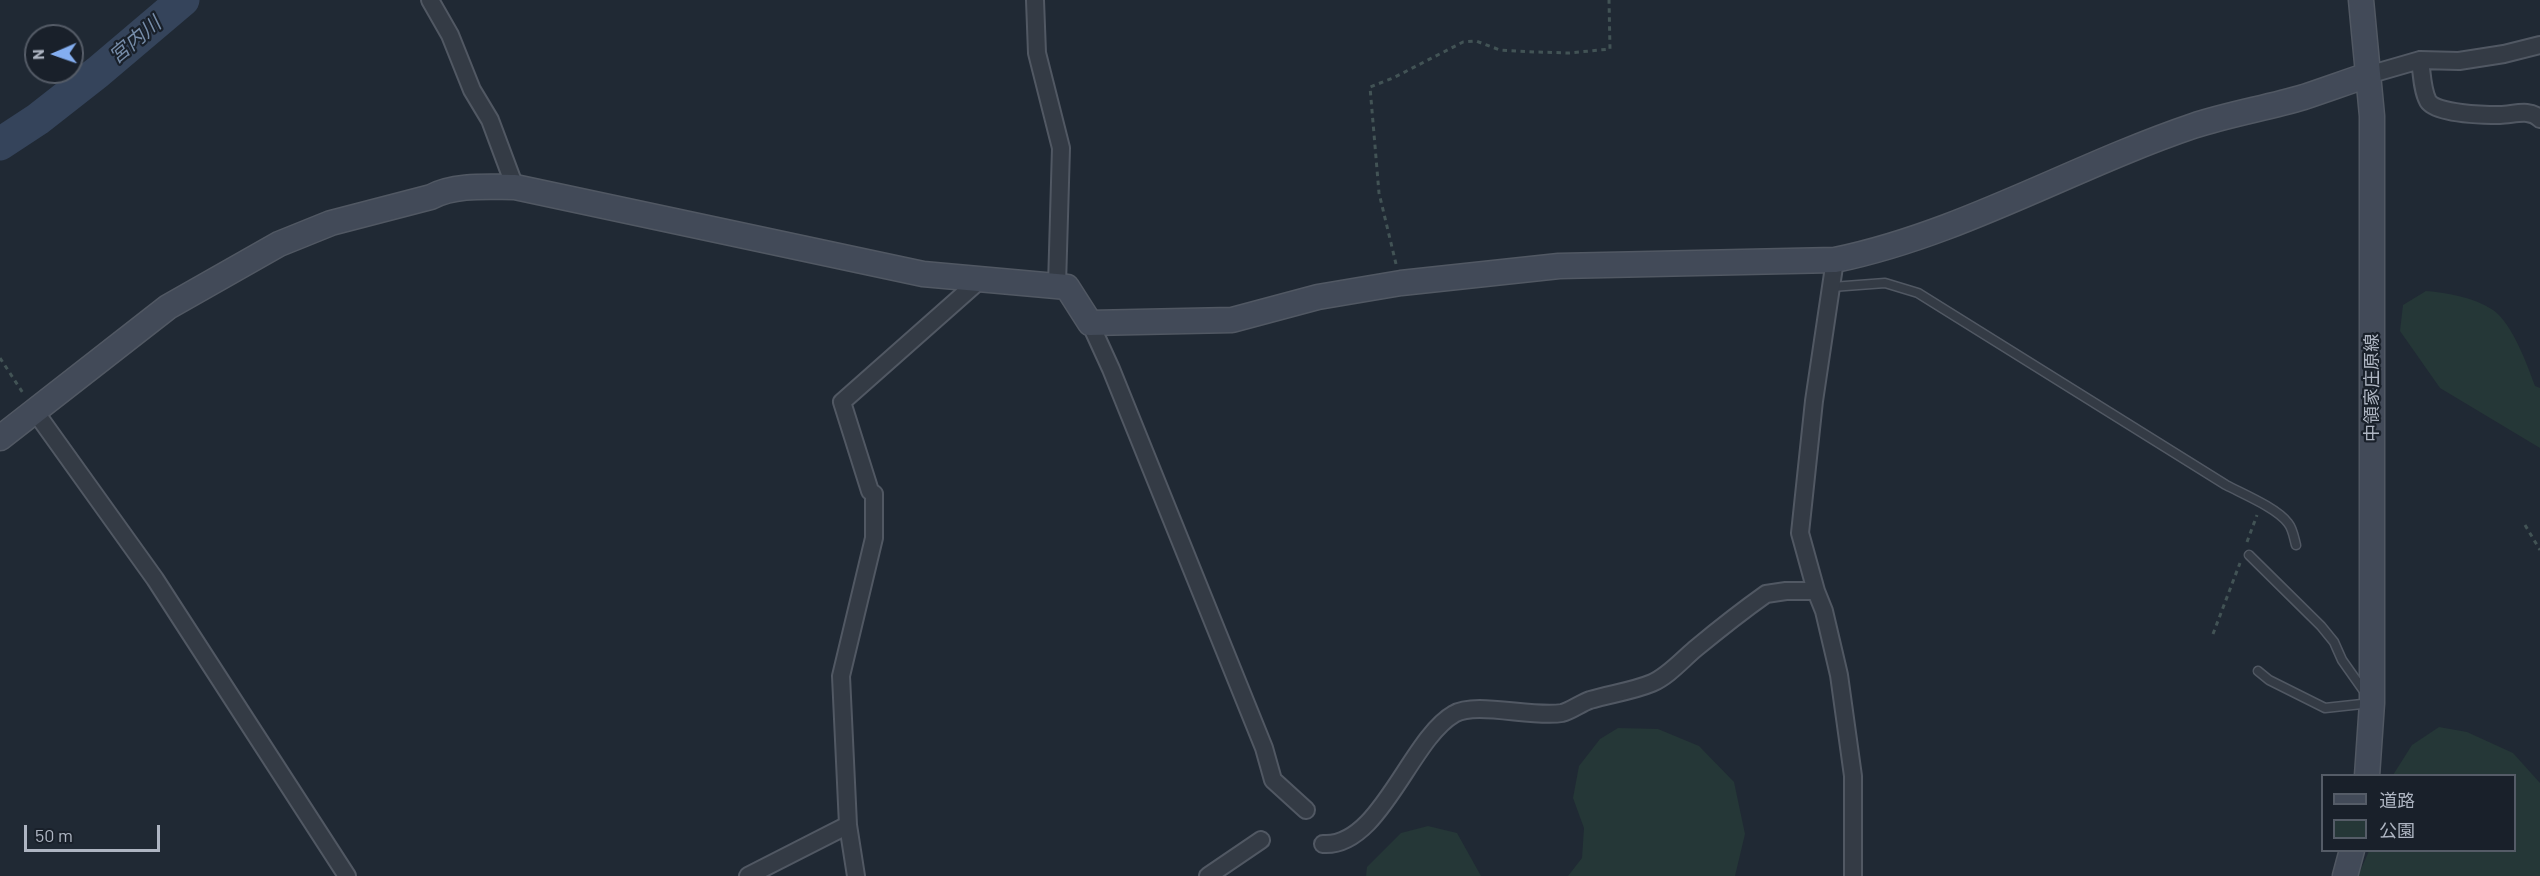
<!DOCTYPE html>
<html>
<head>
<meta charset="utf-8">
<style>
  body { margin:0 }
  #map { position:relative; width:2540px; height:876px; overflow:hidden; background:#202934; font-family:Barlow,"Noto Sans JP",sans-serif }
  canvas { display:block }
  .legend { position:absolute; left:2321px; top:774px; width:195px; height:78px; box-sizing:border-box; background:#19202a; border:2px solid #555c67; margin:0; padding:8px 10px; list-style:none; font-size:18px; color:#aeb5c2 }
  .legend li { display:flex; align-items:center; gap:12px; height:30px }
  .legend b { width:30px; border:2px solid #555c67 }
  .north { position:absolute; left:24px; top:24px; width:60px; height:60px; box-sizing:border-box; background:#19202a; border:2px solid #555c67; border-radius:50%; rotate:268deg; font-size:16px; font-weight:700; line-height:24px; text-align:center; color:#aeb5c2 }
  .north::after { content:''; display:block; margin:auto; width:21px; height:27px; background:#84aef0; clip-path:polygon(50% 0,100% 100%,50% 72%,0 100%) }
  .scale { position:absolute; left:24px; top:825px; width:136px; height:27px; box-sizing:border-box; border:3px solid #aeb5c2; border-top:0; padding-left:8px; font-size:18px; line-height:21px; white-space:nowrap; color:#aeb5c2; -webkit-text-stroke:4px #19202a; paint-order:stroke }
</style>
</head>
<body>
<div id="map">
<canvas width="2540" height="876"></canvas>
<ul class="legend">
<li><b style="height:8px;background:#424a58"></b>道路</li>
<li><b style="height:16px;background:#253737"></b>公園</li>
</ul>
<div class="north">N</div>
<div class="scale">50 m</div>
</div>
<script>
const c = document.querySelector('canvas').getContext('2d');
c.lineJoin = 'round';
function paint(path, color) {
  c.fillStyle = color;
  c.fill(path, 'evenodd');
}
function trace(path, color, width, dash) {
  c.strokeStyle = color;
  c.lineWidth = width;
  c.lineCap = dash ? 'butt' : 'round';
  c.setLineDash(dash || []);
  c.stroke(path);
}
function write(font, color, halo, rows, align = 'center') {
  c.font = font + ' Barlow,"Noto Sans JP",sans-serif';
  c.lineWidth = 4.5;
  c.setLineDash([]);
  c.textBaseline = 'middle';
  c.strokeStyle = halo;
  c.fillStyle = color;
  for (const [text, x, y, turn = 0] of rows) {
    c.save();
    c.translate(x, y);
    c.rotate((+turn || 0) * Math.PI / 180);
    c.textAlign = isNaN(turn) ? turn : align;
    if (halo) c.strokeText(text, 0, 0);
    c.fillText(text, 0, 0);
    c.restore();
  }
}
const green = new Path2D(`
  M 2426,291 C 2448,293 2473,297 2493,310 C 2512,323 2527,364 2535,386 L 2540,388 L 2540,448 L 2440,388 L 2400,331 L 2403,305 Z
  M 2439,727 L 2467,732 L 2513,753 L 2540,783 L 2540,876 L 2358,876 L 2369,851 L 2514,850 L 2514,776 L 2393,775 L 2412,745 Z
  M 1618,728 L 1658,729 L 1699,746 L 1734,782 L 1745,834 L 1735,876 L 1568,876 L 1582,858 L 1584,828 L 1573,798 L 1579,766 L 1600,739 Z
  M 1428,826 L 1457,833 L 1481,876 L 1366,876 L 1367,867 L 1401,833 Z`);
const river = new Path2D(`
  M 0,144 L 38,119 L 98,72 L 183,0`);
const path = new Path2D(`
  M 1396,264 L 1379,193 L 1370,87 L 1393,78 L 1463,42 L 1476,41 L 1500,50 L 1536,52 L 1569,53 L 1610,49 L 1609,0
  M 0,358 L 23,393
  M 2525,525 L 2540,550
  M 2247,542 L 2257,515
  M 2213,634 L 2240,563`);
const lane = new Path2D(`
  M 1832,287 L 1885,283 L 1918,293 L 2226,485 C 2243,494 2277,508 2288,523 C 2293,529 2294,538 2296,545
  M 2249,555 L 2321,626 L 2334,642 L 2342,660 L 2366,694
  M 2258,671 L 2269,680 L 2325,708 L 2371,703`);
const street = new Path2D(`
  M 430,0 L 450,35 L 472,90 L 490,120 L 515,187
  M 1035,0 L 1037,53 L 1061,148 L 1057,285
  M 2420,60 C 2422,73 2422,90 2428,101 C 2436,114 2485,115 2500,115 C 2513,115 2530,108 2540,119
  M 2368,75 L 2420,60 L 2459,61 L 2504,54 L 2540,45
  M 1835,260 L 1814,401 L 1800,533 L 1816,591 L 1824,611 L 1839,675 L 1853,776 L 1853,876
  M 1090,323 L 1111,369 L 1264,748 L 1273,780 L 1306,810
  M 34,410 L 155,579 L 347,876
  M 1323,844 C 1380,848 1410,739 1454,714 C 1475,701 1532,718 1562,713 C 1571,711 1581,703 1590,700 C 1610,694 1633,691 1652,683 C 1668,676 1681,661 1695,649 C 1718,630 1742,611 1766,594 L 1786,591 L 1816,591
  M 748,876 L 848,825
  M 856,876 L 848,825 L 841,676 L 874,538 L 874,494 L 870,491 L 842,402 L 981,279
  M 1208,876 L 1261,840`);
const secondary = new Path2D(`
  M 2361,0 L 2372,116 L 2372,703 L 2367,776
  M 0,438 L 168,307 L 279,244 L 331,223 L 431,197 C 455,184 489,187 515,187 L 923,274 L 1067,287 L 1090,323 L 1232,320 L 1318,297 L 1401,283 L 1559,266 L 1835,260 C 1961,234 2072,167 2193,126 C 2229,114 2267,108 2304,97 C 2325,90 2347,82 2368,75
  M 2345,876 L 2352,850`);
const streetNames = [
  ["中領家庄原線",2372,388,-90]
];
const waterNames = [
  ["宮内川",135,40,-40]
];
paint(green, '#253737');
trace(river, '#35445b', 33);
trace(lane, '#515863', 11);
trace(street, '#515863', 20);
trace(secondary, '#515863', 27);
trace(path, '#425355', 3, [4.5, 4.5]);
trace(lane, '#343b45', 8);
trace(street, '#343b45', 16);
trace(secondary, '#424a58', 24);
write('18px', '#aeb5c2', '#19202a', streetNames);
write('italic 20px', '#778da9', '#19202a', waterNames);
</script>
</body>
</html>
